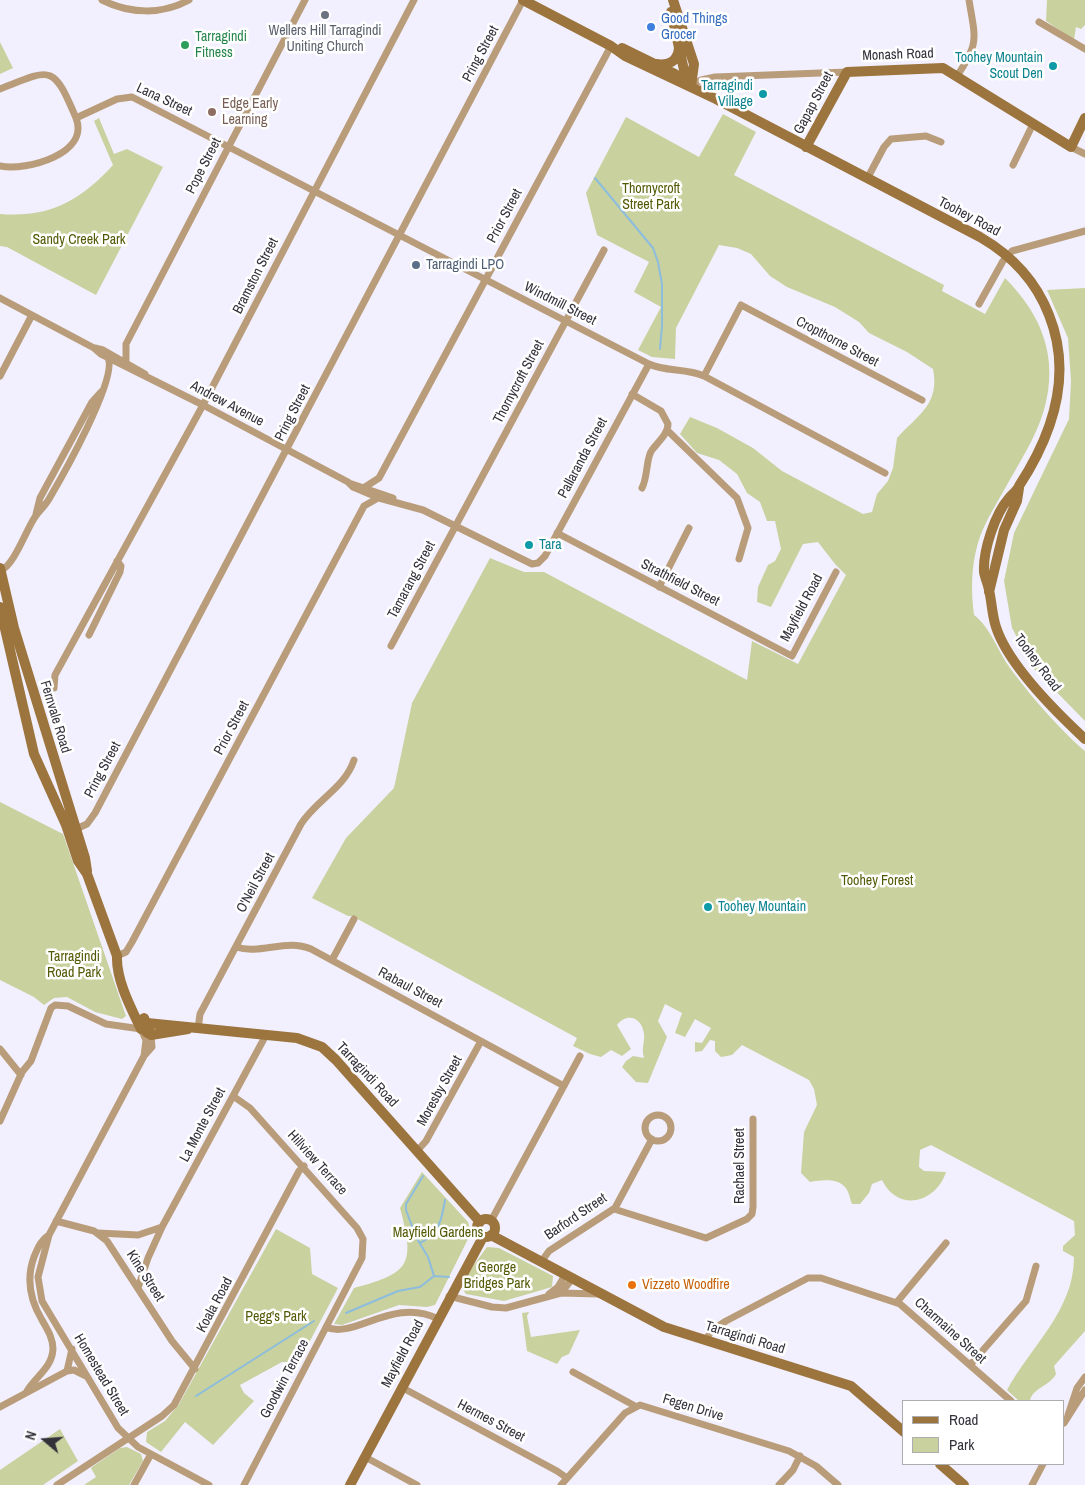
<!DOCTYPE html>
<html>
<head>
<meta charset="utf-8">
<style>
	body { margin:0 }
	#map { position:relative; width:1085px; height:1485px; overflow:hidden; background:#f2f0fe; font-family:"Archivo Narrow",sans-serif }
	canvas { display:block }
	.legend { position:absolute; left:902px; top:1400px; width:162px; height:65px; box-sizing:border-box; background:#fff; border:1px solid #adadb0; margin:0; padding:6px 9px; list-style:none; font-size:15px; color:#33313a }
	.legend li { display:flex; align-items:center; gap:10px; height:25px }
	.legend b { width:25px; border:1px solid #adadb0 }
	.north { position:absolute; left:20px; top:1415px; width:50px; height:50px; -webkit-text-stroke:4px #fff; paint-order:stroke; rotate:288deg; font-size:14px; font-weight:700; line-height:20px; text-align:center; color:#33313a }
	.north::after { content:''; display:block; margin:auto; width:18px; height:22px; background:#33313a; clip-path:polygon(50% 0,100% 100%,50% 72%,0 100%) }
</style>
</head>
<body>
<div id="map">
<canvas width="1085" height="1485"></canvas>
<ul class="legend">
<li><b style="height:6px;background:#9c743d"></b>Road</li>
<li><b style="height:14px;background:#c9d19f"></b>Park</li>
</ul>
<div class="north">N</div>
</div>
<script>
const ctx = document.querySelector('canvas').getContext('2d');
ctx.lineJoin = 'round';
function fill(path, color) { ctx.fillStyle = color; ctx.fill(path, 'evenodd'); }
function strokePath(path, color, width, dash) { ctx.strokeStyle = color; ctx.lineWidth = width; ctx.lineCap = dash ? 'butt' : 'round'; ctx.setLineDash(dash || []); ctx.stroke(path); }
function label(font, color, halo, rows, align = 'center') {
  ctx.font = font + ' "Archivo Narrow",sans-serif'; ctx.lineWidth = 5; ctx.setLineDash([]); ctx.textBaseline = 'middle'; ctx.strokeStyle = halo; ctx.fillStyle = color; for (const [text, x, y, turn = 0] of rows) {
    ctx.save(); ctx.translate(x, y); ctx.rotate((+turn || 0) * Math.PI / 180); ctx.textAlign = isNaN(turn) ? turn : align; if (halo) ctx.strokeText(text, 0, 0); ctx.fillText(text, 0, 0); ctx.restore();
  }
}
fill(new Path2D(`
	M1047 0H1085V25L1081 29 1076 27 1074 40 1046 21Z
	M0 42 13 68 0 74Z
	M723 114 756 132 734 175 944 285 942 291 985 314 1005 278C1042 315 1059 358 1044 410 1036 438 1017 466 1003 492 994 508 983 525 978 543 971 566 971 592 974 615 990 627 997 649 1008 665 1025 690 1062 732 1085 751V1331L1054 1366 1056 1374C1050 1386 1032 1388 1030 1401H1019L1007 1390C1030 1347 1074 1311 1074 1257L1063 1251V1246L1075 1235 1074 1221 931 1145 920 1150 919 1167 924 1171 946 1172C936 1203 898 1213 882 1180L872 1184 869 1193 860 1204H852C850 1200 850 1196 848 1192 842 1177 822 1180 810 1182L801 1173 804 1132 817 1105 814 1089 809 1080 742 1045 732 1055 721 1057 715 1051V1041L710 1040 702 1051 695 1052V1042L702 1043 711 1028 695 1019 685 1037 675 1033 682 1013 665 1004 658 1021 667 1037 648 1083 636 1082 622 1067 626 1061 633 1056 644 1058C641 1047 645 1043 644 1034 642 1017 627 1012 617 1025L631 1049 622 1056 611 1050 601 1057 590 1054 573 1046 577 1038 352 916H348L312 898 346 838 394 788 412 703 490 558 524 572H544L747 680 752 641 798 664 846 575 835 564 818 542 803 544 771 607 757 602 758 587 768 565 775 561 781 549 775 521H767L760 502 747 493 737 474 719 460 697 453 680 434 690 417 717 428 753 448 782 471 863 514 872 512 877 494 888 481 893 468 897 438C918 415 940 404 933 369L907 352 869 333 859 322 835 307 787 287 770 276 751 254 737 248 719 245 676 328 675 359 652 357 638 350 661 307 634 292 649 262 597 235 586 193 626 117 699 157Z
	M99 118 114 154 127 149 163 167 96 295 7 247 0 246V214C49 218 80 201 113 165L94 121Z
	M1085 288V721L1034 669 1012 628 1004 581 1014 533 1069 419 1071 381 1068 338 1047 290Z
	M0 802 63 834 126 1016 122 1019 95 1012 67 997 54 998 44 1005 34 997 0 980Z
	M422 1172 468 1222 471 1233 435 1305 427 1307 399 1305 342 1325 334 1324 354 1288C411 1273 415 1264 400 1208Z
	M276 1229 310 1248 312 1274 338 1288 293 1373V1366L289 1362H282L240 1385 244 1393 254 1401 213 1445 185 1422 161 1452 146 1442 147 1432 165 1421 179 1404Z
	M487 1247 499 1248 553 1276 552 1287 504 1301 466 1294 461 1287 473 1266Z
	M529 1312 527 1316 531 1337 580 1330 569 1354 562 1357 557 1364 527 1351 522 1313Z
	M60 1429 78 1461 43 1485H0V1470Z
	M127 1447 141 1454 143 1461 129 1485H84L96 1477 91 1468 92 1467 120 1448Z`), '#c9d19f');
strokePath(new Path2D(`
	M595 178 653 248 658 262 662 284V326L660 349
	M423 1176 406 1204V1210L416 1237 428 1257 434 1276
	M420 1243C439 1234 442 1219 445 1200
	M466 1279 496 1285 516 1280
	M346 1313 398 1291 420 1287 434 1276 449 1277
	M196 1396 314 1321`), '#8dbddd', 2);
strokePath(new Path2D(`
	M102 0C130 14 162 15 189 0
	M1039 22 1085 49
	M957 76C980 42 975 38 969 0
	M691 86 701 80 715 77 847 72
	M0 89C52 68 53 64 76 118
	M699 90 711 84 736 79
	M1071 147 1085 154
	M1013 165 1033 124
	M0 166C27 171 90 154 76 118L117 99 132 97 649 364C666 372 686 368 704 376L885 473
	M867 179 884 147 891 139 926 136 941 142
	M0 298 94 348 101 354 203 405 348 482 353 487 379 498 423 510 532 564 538 563 545 556 649 364
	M979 304 1003 261 1012 251 1085 231
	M95 348 103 350 145 374
	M126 362V344L305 0
	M0 376 32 315
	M704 376 741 305 922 400
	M632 394 661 411 668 424C668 434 658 442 652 450 646 457 648 477 642 488
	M667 430 737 498 748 528 739 559
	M349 483 393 498
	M365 487 379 478 611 46
	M36 514 40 498 92 402 101 392
	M557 533 792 656 836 572
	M0 571C14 566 26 530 35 517 39 511 45 506 49 499 62 477 118 378 108 358
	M659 587 689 528
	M89 635 120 572 121 566 117 561
	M391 646 604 250
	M54 688 55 675 203 405 414 0
	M76 829 87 824 95 813 523 0
	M236 947C261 955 286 938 311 949L564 1086
	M117 956 126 952 132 942 364 506 378 498
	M332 960 354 919
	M198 1029 200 1014 301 824C316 800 345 788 354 760
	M151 1035 152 1047 144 1056 49 1235 38 1277 42 1301 118 1428 138 1447 209 1485
	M0 1049 21 1075
	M233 1096 250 1108 357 1228 363 1239 362 1258 244 1485
	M645 1128a13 13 0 1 1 26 0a13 13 0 1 1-26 0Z
	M0 1121 22 1072 31 1061 51 1008 55 1005 68 1006 106 1024 141 1029 146 1040 144 1056
	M417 1151 426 1141 481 1041
	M614 1209 706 1238 747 1219 752 1214 753 1207V1119
	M56 1221 94 1231 107 1241 172 1341 195 1369
	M491 1221 580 1056
	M98 1233 138 1235 162 1227
	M541 1262 549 1251 615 1208 652 1139
	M138 1288 148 1258 162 1227 266 1035
	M561 1293 598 1294
	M549 1294 558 1287 565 1275
	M449 1296 492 1307 506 1308 561 1293 572 1279
	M897 1302 946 1243
	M326 1327C354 1340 393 1296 438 1319
	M706 1340 711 1331 726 1321 808 1278H821L900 1304 1011 1401
	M970 1365 1026 1301 1036 1266
	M67 1371 72 1349
	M573 1372 635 1406
	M401 1387 557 1471 567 1478
	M27 1391C36 1376 52 1368 53 1349 53 1338 47 1329 42 1320 30 1300 26 1279 34 1257 38 1248 40 1241 49 1235
	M0 1407 67 1371 74 1370 86 1376
	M1068 1415 1077 1388 1085 1377
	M1064 1423 1085 1390
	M365 1457 417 1485
	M57 1485 162 1416 174 1405 299 1171 304 1166
	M134 1485 151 1454
	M561 1485 625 1413 640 1405 789 1451 816 1466 838 1485
	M779 1485 793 1470 800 1456
	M1032 1485 1043 1464`), '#b99d7b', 7);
strokePath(new Path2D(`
	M523 0 611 46 625 56 716 99 980 237C1011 255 1036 281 1049 315 1073 375 1053 434 1019 486 1017 491 1012 494 1009 498 995 514 983 550 984 572 985 578 988 584 989 590 992 603 992 615 996 627 1008 664 1057 713 1085 739
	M673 0 694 64 691 86
	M671 12 684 70 689 83
	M622 48 675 74 686 82
	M656 64C669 66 678 61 679 48
	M806 147 847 72 943 68 1071 147 1085 118
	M0 568 14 628 85 858 87 871
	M989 592 1004 530 1017 501 1019 488
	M0 607 34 754 66 825 78 861 87 874 117 956C116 980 131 1008 141 1029
	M144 1018 151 1035
	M141 1029 147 1023 297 1038 322 1047 336 1060 480 1222
	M146 1032 151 1035 188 1029
	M477 1228a9 9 0 1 1 18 0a9 9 0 1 1-18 0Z
	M491 1235 664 1327 851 1386 904 1432
	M940 1464 964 1485
	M350 1485 483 1237`), '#9c743d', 10);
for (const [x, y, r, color] of [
	[325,15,5,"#6b7280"],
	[651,27,5,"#3f7fe0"],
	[185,45,5,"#2e9e5b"],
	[1053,66,5,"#0f9aa8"],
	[763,94,5,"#0f9aa8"],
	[212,112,5,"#8d6e63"],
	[416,265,5,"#5c6f8a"],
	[529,545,5,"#0f9aa8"],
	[708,907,5,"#0f9aa8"],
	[632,1285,5,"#e8710a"]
]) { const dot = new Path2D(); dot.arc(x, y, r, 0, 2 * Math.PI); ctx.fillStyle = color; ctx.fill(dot); strokePath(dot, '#fff', 2); }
label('14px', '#366cbe', '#fff', [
	["Good Things",661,19],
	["Grocer",661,35]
], 'left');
label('14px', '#5b616d', '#fff', [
	["Wellers Hill Tarragindi",325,31],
	["Uniting Church",325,47]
]);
label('14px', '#27864d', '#fff', [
	["Tarragindi",195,37],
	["Fitness",195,53]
], 'left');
label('14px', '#33313a', '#fff', [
	["Pring Street",481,54,-62],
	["Monash Road",898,55,-2],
	["Lana Street",164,100,25],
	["Gapap Street",814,103,-62],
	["Pope Street",204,166,-63],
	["Prior Street",505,216,-62],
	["Toohey Road",969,217,28],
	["Bramston Street",256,276,-63],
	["Windmill Street",560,304,27],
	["Cropthorne Street",837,342,28],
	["Thornycroft Street",519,382,-62],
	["Andrew Avenue",227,404,28],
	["Pring Street",293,413,-63],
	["Pallaranda Street",583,458,-62],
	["Tamarang Street",412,580,-62],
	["Strathfield Street",680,583,27],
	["Mayfield Road",802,608,-62],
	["Toohey Road",1037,663,53],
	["Fernvale Road",55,717,73],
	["Prior Street",232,728,-62],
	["Pring Street",103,770,-62],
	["O'Neil Street",256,883,-62],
	["Rabaul Street",410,988,28],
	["Tarragindi Road",367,1075,47],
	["Moresby Street",440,1091,-61],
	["La Monte Street",203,1125,-62],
	["Hillview Terrace",317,1163,48],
	["Rachael Street",740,1166,-90],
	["Barford Street",576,1217,-34],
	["Kine Street",145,1276,57],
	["Koala Road",215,1305,-62],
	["Charmaine Street",950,1331,42],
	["Tarragindi Road",745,1338,17],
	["Mayfield Road",403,1354,-62],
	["Homestead Street",101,1375,59],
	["Goodwin Terrace",285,1379,-62],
	["Fegen Drive",693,1408,17],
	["Hermes Street",491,1421,28]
]);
label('14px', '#0d838f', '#fff', [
	["Toohey Mountain",1043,58],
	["Scout Den",1043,74],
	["Tarragindi",753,86],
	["Village",753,102],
	["Tara",539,545,"left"],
	["Toohey Mountain",718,907,"left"]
], 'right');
label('14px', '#785e54', '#fff', [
	["Edge Early",222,104],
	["Learning",222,120]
], 'left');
label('14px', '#535a05', '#fff', [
	["Thornycroft",651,189],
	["Street Park",651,205],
	["Sandy Creek Park",79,240],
	["Toohey Forest",877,881],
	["Tarragindi",74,957],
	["Road Park",74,973],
	["Mayfield Gardens",438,1233],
	["George",497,1268],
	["Bridges Park",497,1284],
	["Pegg's Park",276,1317]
]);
label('14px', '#4e5e75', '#fff', [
	["Tarragindi LPO",426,265]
], 'left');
label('14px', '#c56008', '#fff', [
	["Vizzeto Woodfire",642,1285]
], 'left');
</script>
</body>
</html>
